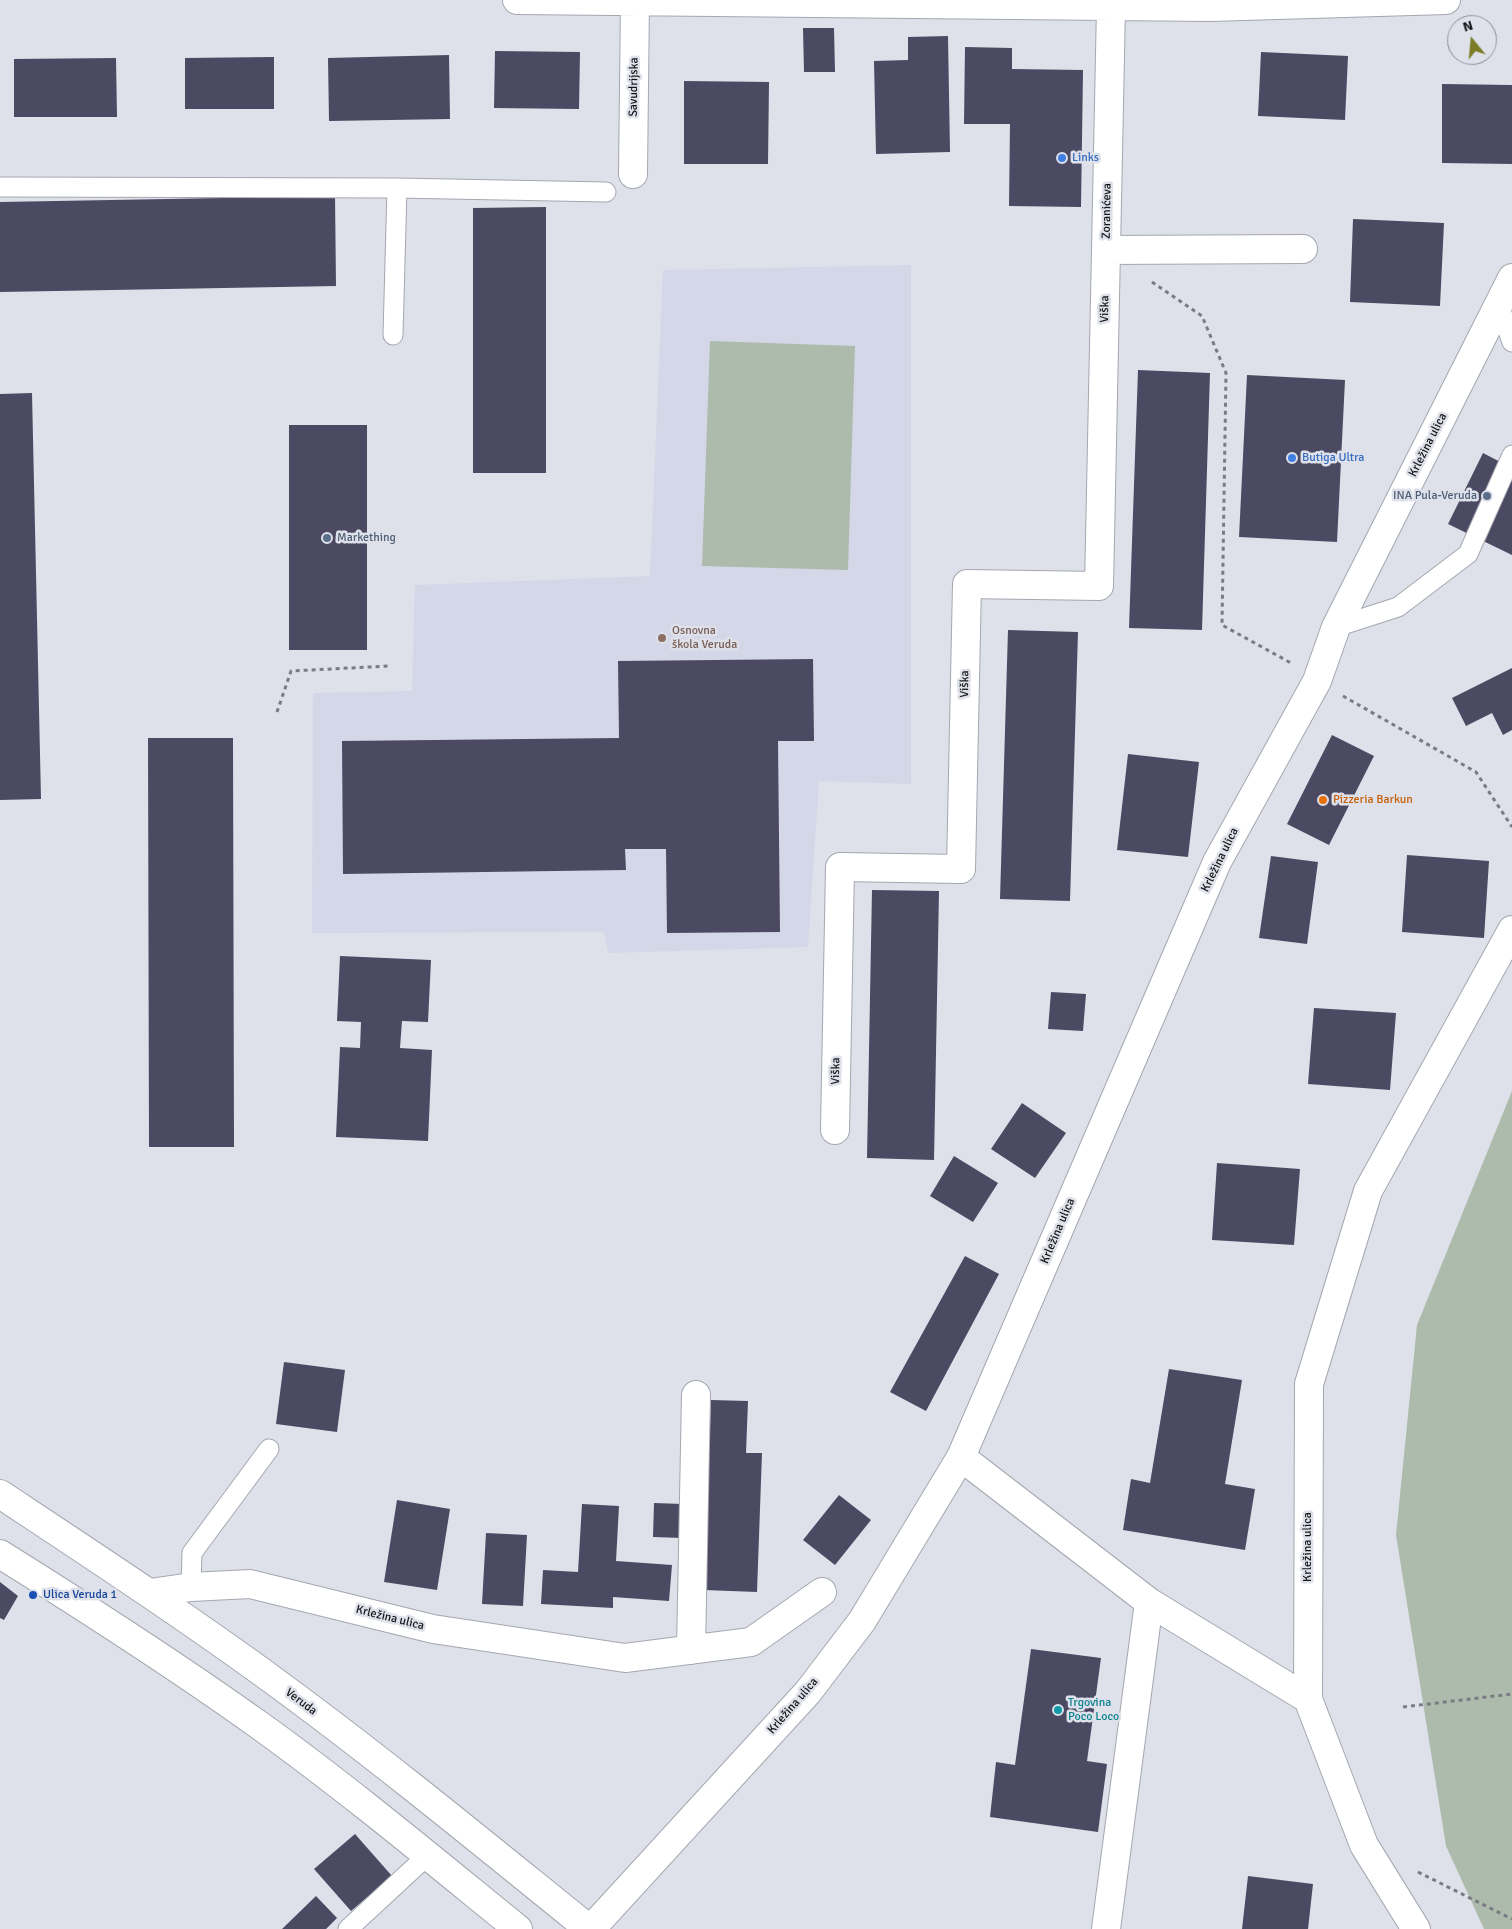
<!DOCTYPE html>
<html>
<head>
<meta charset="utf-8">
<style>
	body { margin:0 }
	#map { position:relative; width:1512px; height:1929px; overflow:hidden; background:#dee1ea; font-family:Signika,sans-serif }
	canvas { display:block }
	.north { position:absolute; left:1447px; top:15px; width:50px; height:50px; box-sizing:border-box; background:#dee1ea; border:1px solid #8e8f96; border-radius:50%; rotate:343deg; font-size:14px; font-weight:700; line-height:20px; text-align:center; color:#151519 }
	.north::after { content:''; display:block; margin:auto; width:18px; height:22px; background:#7b7c24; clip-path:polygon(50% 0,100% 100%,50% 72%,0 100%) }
</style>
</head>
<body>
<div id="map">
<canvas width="1512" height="1929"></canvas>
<div class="north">N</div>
</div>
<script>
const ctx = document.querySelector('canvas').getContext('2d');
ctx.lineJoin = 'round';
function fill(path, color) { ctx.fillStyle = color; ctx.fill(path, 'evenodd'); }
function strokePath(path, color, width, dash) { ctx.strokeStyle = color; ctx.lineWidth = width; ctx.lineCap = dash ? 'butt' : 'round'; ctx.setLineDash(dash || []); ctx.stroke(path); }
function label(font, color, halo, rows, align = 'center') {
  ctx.font = font + ' Signika,sans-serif'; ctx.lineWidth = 5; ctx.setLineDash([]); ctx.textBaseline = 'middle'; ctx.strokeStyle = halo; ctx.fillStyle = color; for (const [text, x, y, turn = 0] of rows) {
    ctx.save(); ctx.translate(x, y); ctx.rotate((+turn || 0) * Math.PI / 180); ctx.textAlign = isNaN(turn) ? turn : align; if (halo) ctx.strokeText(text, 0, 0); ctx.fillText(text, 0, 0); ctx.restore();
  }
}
fill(new Path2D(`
	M911 265V784L819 781 808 947 608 953 604 932 312 933 313 693 412 691 415 585 650 576 663 270Z`), '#d3d7e8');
fill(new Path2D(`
	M710 341 855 346 848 570 702 566Z
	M1512 1091V1929H1484L1446 1846 1396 1535 1417 1325Z`), '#acbbab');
fill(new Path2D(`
	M803 28H834L835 72H804Z
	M948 36 950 152 876 154 874 61 908 60V37Z
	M965 47 1012 48V69L1083 70 1081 207 1009 206 1010 124H964Z
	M495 51 580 52 579 109 494 108Z
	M1261 52 1348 56 1345 120 1258 116Z
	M449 55 450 119 329 121 328 58Z
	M274 57V109H185V58Z
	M116 58 117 117H14V59Z
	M684 81 769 82 768 164H684Z
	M1442 84 1512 85V164L1442 163Z
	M335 196 336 286 0 292V202Z
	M546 207V473H473V208Z
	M1353 219 1444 223 1440 306 1350 302Z
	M1138 370 1210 373 1202 630 1129 628Z
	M1247 375 1345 380 1337 542 1239 537Z
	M32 393 41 799 0 800V394Z
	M289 425H367V650H289Z
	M1483 453 1512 468V555L1448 524Z
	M1008 630 1078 632 1070 901 1000 899Z
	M813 659 814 741H778L780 932 667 933 666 849H625L626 870 343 874 342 741 619 738 618 661Z
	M1512 668V730L1503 735 1492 713 1466 726 1452 698Z
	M1332 735 1374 756 1329 845 1287 824Z
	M148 738H233L234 1147H149Z
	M1128 754 1199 762 1188 857 1117 850Z
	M1407 855 1489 861 1484 938 1402 932Z
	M1271 856 1318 862 1307 944 1259 938Z
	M872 890 939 891 934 1160 867 1158Z
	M340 956 431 960 428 1022 402 1021 400 1048 432 1050 428 1141 336 1137 340 1047 360 1048 361 1022 337 1021Z
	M1051 992 1086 994 1083 1031 1048 1029Z
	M1314 1008 1396 1013 1390 1090 1308 1084Z
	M1022 1103 1066 1133 1035 1178 991 1149Z
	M954 1156 998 1183 973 1222 930 1196Z
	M1217 1163 1300 1169 1294 1245 1212 1240Z
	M965 1256 999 1274 926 1411 890 1392Z
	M284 1362 345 1370 337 1432 276 1424Z
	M1169 1369 1242 1380 1225 1484 1255 1489 1245 1550 1123 1530 1131 1479 1150 1483Z
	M711 1400 748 1401 746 1453H762L757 1592 704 1590Z
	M839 1495 871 1520 835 1565 803 1540Z
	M397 1500 450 1509 437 1590 384 1582Z
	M654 1503 683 1504 682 1538 653 1537Z
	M582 1504 619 1506 616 1561 672 1565 669 1601 613 1597V1608L541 1604 543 1570 578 1572Z
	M486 1533 527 1535 523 1606 482 1604Z
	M0 1582 18 1596 4 1620 0 1618Z
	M1031 1649 1101 1658 1087 1761 1107 1764 1098 1832 990 1817 996 1762 1015 1765Z
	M355 1834 392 1876 351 1911 314 1869Z
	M1248 1876 1313 1884 1308 1929H1242Z
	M316 1896 337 1918 326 1929H282Z`), '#4c4962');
const service = new Path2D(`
	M0 187 397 188 393 335
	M397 188 606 192
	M1499 305 1512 342
	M1336 627 1398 607 1468 554 1512 455
	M191 1587 192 1553 269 1449
	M348 1929 428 1855`);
const minor = new Path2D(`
	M517 0 1210 7 1446 0
	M1111 6 1106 250 1303 249
	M633 174 635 0
	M835 1130 840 867 961 869 967 584 1099 586 1106 250
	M961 1457 1149 1602 1308 1699
	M150 1593 191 1587 250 1584 433 1629 625 1658 751 1642 822 1592
	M691 1650 696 1395
	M1106 1929 1149 1602
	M1416 1929 1364 1845 1308 1699 1309 1384 1368 1191 1512 930`);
const tertiary = new Path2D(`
	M591 1929 808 1692 862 1621 961 1457 1217 862 1317 681 1336 627 1512 278`);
const secondary = new Path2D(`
	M0 1494C92 1555 185 1616 274 1681 382 1760 485 1845 589 1929
	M0 1554C88 1609 175 1665 259 1725 348 1789 433 1860 518 1929`);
strokePath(service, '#a5a7b0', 21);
strokePath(minor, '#a5a7b0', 30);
strokePath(tertiary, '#a5a7b0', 30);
strokePath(secondary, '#a5a7b0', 30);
strokePath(new Path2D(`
	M1152 282 1202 316 1226 373 1222 625 1291 663
	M1343 696 1476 772 1512 827
	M277 712 291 671 389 666
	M1403 1707 1512 1694
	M1418 1872 1512 1919`), '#7a7c82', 3, [4, 4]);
strokePath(service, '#fff', 19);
strokePath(minor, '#fff', 28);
strokePath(tertiary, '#fff', 28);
strokePath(secondary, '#fff', 28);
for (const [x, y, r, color] of [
	[1062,158,5,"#3f7fe0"],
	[1292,458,5,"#3f7fe0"],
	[1487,496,5,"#5c6f8a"],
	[327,538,5,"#5c6f8a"],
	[662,638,5,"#8d6e63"],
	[1323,800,5,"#e8710a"],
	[33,1595,5,"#1a4fb4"],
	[1058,1710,5,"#0f9aa8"]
]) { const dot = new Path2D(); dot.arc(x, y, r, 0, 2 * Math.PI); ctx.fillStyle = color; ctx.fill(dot); strokePath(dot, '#dee1ea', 2); }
label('12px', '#151519', '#dee1ea', [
	["Savudrijska",634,87,-89],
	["Zoranićeva",1107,211,-89],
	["Viška",1105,309,-89],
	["Krležina ulica",1428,445,-63],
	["Viška",965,684,-89],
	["Krležina ulica",1220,860,-64],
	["Viška",836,1071,-89],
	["Krležina ulica",1058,1231,-67],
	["Krležina ulica",1308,1547,-90],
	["Krležina ulica",390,1618,14],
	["Veruda",301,1702,37],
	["Krležina ulica",793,1706,-49]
]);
label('12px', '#366cbe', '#dee1ea', [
	["Links",1072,158],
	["Butiga Ultra",1302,458]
], 'left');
label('12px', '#4e5e75', '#dee1ea', [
	["INA Pula-Veruda",1477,496],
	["Markething",337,538,"left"]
], 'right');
label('12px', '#785e54', '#dee1ea', [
	["Osnovna",672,631],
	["škola Veruda",672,645]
], 'left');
label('12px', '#c56008', '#dee1ea', [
	["Pizzeria Barkun",1333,800]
], 'left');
label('12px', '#164399', '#dee1ea', [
	["Ulica Veruda 1",43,1595]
], 'left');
label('12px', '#0d838f', '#dee1ea', [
	["Trgovina",1068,1703],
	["Poco Loco",1068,1717]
], 'left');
</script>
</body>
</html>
